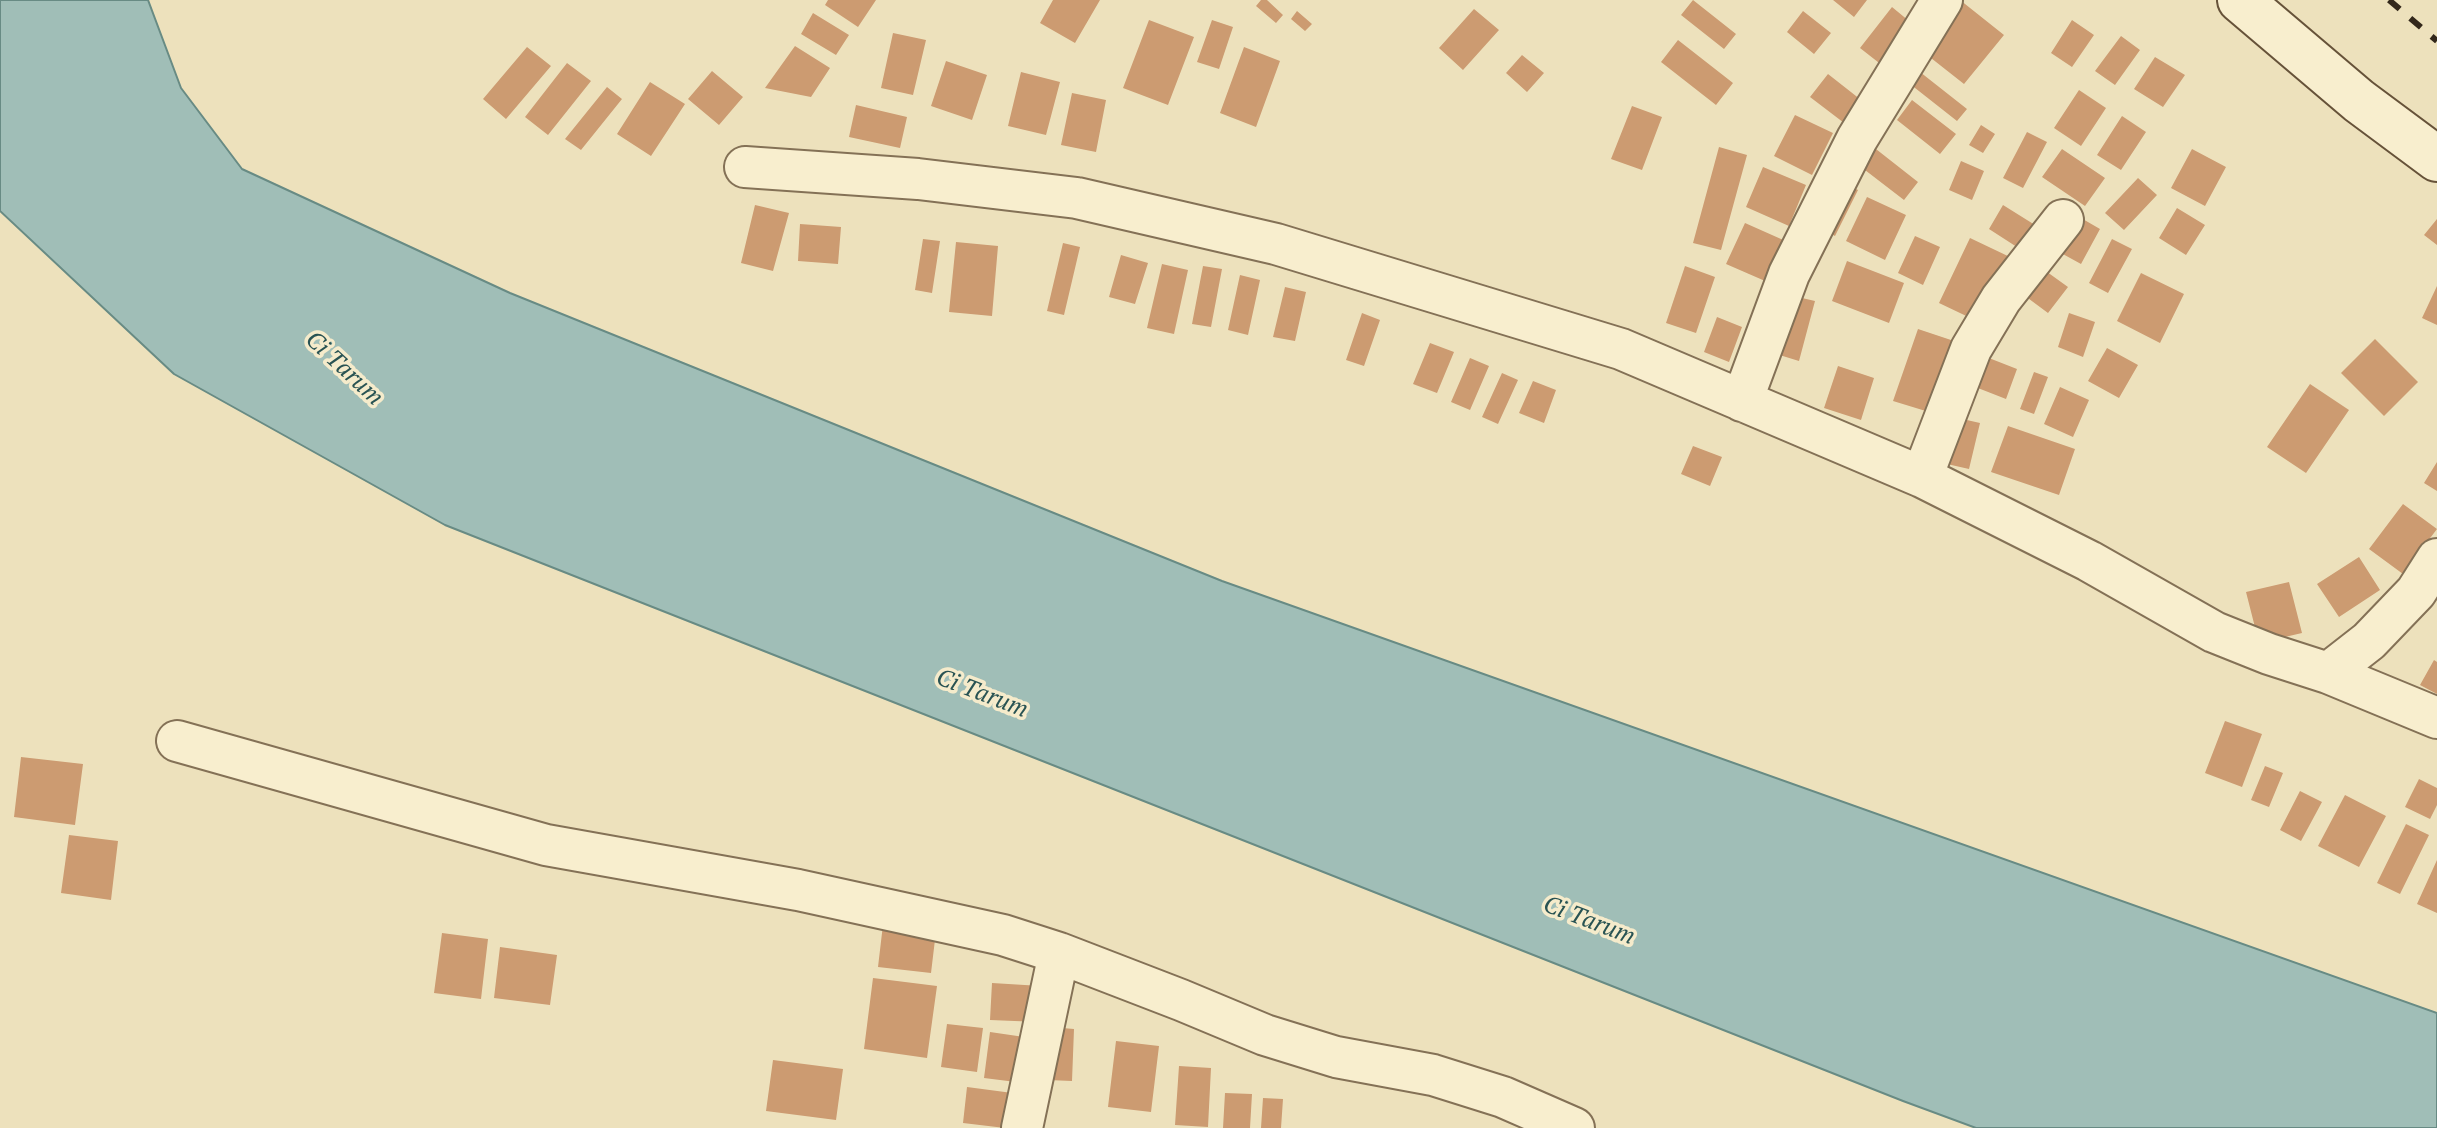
<!DOCTYPE html>
<html>
<head>
<meta charset="utf-8">
<style>
	body { margin:0 }
	canvas { display:block; background:#ede1bc }
</style>
</head>
<body>
<canvas width="2437" height="1128"></canvas>
<script>
const ctx = document.querySelector('canvas').getContext('2d');
ctx.lineJoin = 'round';
function fill(path, color) { ctx.fillStyle = color; ctx.fill(path, 'evenodd'); }
function strokePath(path, color, width, dash) { ctx.strokeStyle = color; ctx.lineWidth = width; ctx.lineCap = dash ? 'butt' : 'round'; ctx.setLineDash(dash || []); ctx.stroke(path); }
function label(font, color, halo, rows, align = 'center') {
  ctx.font = font + ' "PT Serif",serif'; ctx.lineWidth = 7; ctx.setLineDash([]); ctx.textBaseline = 'middle'; ctx.strokeStyle = halo; ctx.fillStyle = color; for (const [text, x, y, turn = 0] of rows) {
    ctx.save(); ctx.translate(x, y); ctx.rotate((+turn || 0) * Math.PI / 180); ctx.textAlign = isNaN(turn) ? turn : align; if (halo) ctx.strokeText(text, 0, 0); ctx.fillText(text, 0, 0); ctx.restore();
  }
}
const water = new Path2D(`
	M0 0H148L181 88 242 169 510 293 1222 581 2437 1013V1128H1976L1903 1101 445 525 174 374 0 211Z`);
fill(water, '#a0beb7');
strokePath(water, '#688b84', 2);
fill(new Path2D(`
	M828 0H876L858 27 825 5Z
	M1053 0H1100L1075 43 1040 23Z
	M1261 0H1267L1283 15 1276 23 1256 6Z
	M1693 0 1736 34 1724 49 1681 15Z
	M1833 0H1867L1854 17Z
	M1960 0 2004 35 1964 84 1917 47Z
	M1892 7 1915 26 1883 66 1860 48Z
	M1474 9 1499 30 1463 70 1439 48Z
	M1297 11 1312 24 1305 31 1291 19Z
	M1803 11 1831 33 1814 54 1787 32Z
	M813 13 849 35 836 55 801 34Z
	M1149 20 1194 37 1168 105 1123 88Z
	M1212 20 1233 27 1219 69 1197 62Z
	M2072 20 2094 35 2072 67 2051 53Z
	M893 33 926 40 913 95 881 88Z
	M2121 36 2140 50 2115 85 2095 71Z
	M1678 40 1733 83 1716 105 1661 62Z
	M795 46 830 68 811 97 765 88Z
	M527 47 551 66 506 119 483 99Z
	M1244 47 1280 61 1256 127 1220 113Z
	M1522 55 1544 73 1527 92 1506 73Z
	M2155 57 2185 75 2163 107 2134 89Z
	M946 61 987 75 972 120 931 106Z
	M567 63 591 81 548 135 525 117Z
	M712 71 743 97 719 125 688 99Z
	M1021 72 1060 82 1046 135 1008 126Z
	M1920 72 1967 109 1957 121 1910 84Z
	M1828 74 1870 107 1852 129 1810 97Z
	M650 82 685 104 651 156 617 134Z
	M607 87 622 99 581 150 565 139Z
	M2079 90 2106 108 2081 146 2054 128Z
	M1072 93 1106 100 1096 152 1061 145Z
	M1912 100 1956 134 1940 154 1897 120Z
	M856 105 907 117 900 148 849 137Z
	M1632 106 1662 117 1642 170 1611 159Z
	M1795 115 1833 133 1812 175 1774 156Z
	M2122 116 2146 132 2121 170 2097 155Z
	M1981 125 1995 134 1983 153 1969 145Z
	M2027 132 2047 142 2023 188 2003 178Z
	M1867 142 1918 182 1904 200 1852 160Z
	M1719 147 1747 155 1721 250 1693 243Z
	M2062 149 2105 178 2085 206 2042 177Z
	M2192 149 2226 167 2205 206 2171 188Z
	M1961 161 1984 171 1972 200 1949 190Z
	M1763 167 1806 185 1789 226 1746 207Z
	M2138 178 2157 195 2124 230 2105 213Z
	M1840 181 1858 190 1835 236 1816 226Z
	M1867 197 1906 215 1885 260 1846 241Z
	M755 205 789 213 773 271 741 263Z
	M2003 205 2035 225 2020 249 1989 229Z
	M2177 208 2205 225 2186 255 2159 238Z
	M2081 218 2100 229 2081 264 2061 253Z
	M2437 219V245L2424 235Z
	M1745 223 1790 243 1772 284 1726 264Z
	M800 224 841 227 838 264 798 261Z
	M1915 236 1940 247 1923 285 1898 273Z
	M1970 238 2012 258 1981 323 1939 303Z
	M923 239 940 241 932 293 915 290Z
	M2112 239 2132 249 2108 293 2089 283Z
	M956 242 998 246 992 316 949 312Z
	M1063 243 1080 247 1064 315 1047 311Z
	M1121 255 1148 263 1135 304 1109 297Z
	M1847 261 1904 283 1889 323 1832 301Z
	M1162 264 1188 270 1174 334 1147 328Z
	M2036 264 2068 287 2048 313 2017 290Z
	M1203 266 1222 269 1211 327 1192 324Z
	M1685 266 1715 277 1696 333 1666 323Z
	M2141 273 2184 294 2160 343 2117 321Z
	M1240 275 1260 280 1248 335 1228 330Z
	M2437 286V325L2422 318Z
	M1285 287 1306 292 1295 341 1273 337Z
	M1789 295 1815 301 1799 361 1773 353Z
	M1362 313 1380 320 1364 366 1346 360Z
	M2069 313 2095 322 2083 357 2058 347Z
	M1717 317 1742 327 1729 362 1704 352Z
	M1918 329 1954 341 1929 412 1893 401Z
	M2375 339 2418 382 2384 416 2341 373Z
	M1430 343 1454 352 1437 393 1413 384Z
	M2107 348 2138 365 2119 398 2088 381Z
	M1971 351 2017 369 2006 399 1960 381Z
	M1470 358 1489 366 1470 410 1451 402Z
	M1838 366 1874 378 1861 420 1824 408Z
	M2034 372 2048 377 2034 414 2020 409Z
	M1502 373 1518 380 1498 424 1482 417Z
	M1533 381 1556 390 1544 423 1519 413Z
	M2310 384 2349 410 2306 473 2267 447Z
	M2060 387 2089 400 2073 437 2044 424Z
	M1958 418 1980 423 1969 469 1947 464Z
	M2008 426 2075 449 2059 495 1991 472Z
	M1693 446 1722 457 1710 486 1681 474Z
	M2437 462V491L2424 483Z
	M2403 504 2437 529 2403 574 2369 549Z
	M2359 557 2380 590 2339 617 2317 584Z
	M2289 582 2302 633 2259 643 2246 592Z
	M2434 660 2437 662V694L2420 685Z
	M2225 721 2262 734 2242 787 2205 773Z
	M21 757 83 764 75 825 14 817Z
	M2265 766 2283 773 2269 807 2251 800Z
	M2419 779 2437 788V805L2430 819 2405 807Z
	M2300 791 2322 802 2301 841 2280 830Z
	M2345 795 2386 816 2359 867 2318 846Z
	M2406 824 2429 835 2400 894 2377 883Z
	M69 835 118 841 111 900 61 893Z
	M2437 860V913L2417 904Z
	M884 916 937 923 931 973 878 967Z
	M442 933 488 939 481 999 434 993Z
	M500 947 557 955 550 1005 494 998Z
	M873 978 937 986 927 1058 864 1049Z
	M992 983 1041 986 1039 1022 990 1020Z
	M947 1024 983 1028 977 1072 941 1067Z
	M1051 1027 1074 1029 1072 1081 1048 1080Z
	M990 1032 1031 1038 1024 1083 984 1078Z
	M1116 1041 1159 1046 1151 1112 1108 1107Z
	M773 1060 843 1069 836 1120 766 1111Z
	M1179 1066 1211 1068 1208 1127 1175 1125Z
	M967 1087 1020 1094 1005 1128 963 1123Z
	M1225 1093 1252 1094 1250 1128H1223Z
	M1263 1098 1283 1099 1281 1128H1261Z`), '#cc9b71');
const street = new Path2D(`
	M745 167 918 179 1077 198 1276 244 1621 349 1922 477 2089 561 2214 632 2269 654 2328 673 2369 641 2416 592 2437 559
	M1742 401 1789 274 1857 139 1942 0
	M1922 477 1971 349 2001 299 2063 220
	M2328 673 2437 718
	M177 741 546 845 798 890 1003 935 1059 953 1181 1000 1265 1035 1336 1057 1433 1075 1503 1097 1574 1128
	M1022 1128 1059 953`);
const secondary = new Path2D(`
	M2240 0 2359 101 2437 159`);
strokePath(street, '#847156', 44);
strokePath(secondary, '#665239', 48);
strokePath(street, '#f8eece', 40);
strokePath(secondary, '#f8eece', 44);
strokePath(new Path2D(`
	M2389 0 2437 41`), '#33281b', 6, [14, 14]);
label('italic 24px', '#295353', '#f5ebcb', [
	["Ci Tarum",344,369,43],
	["Ci Tarum",982,694,21],
	["Ci Tarum",1589,921,21]
]);
</script>
</body>
</html>
